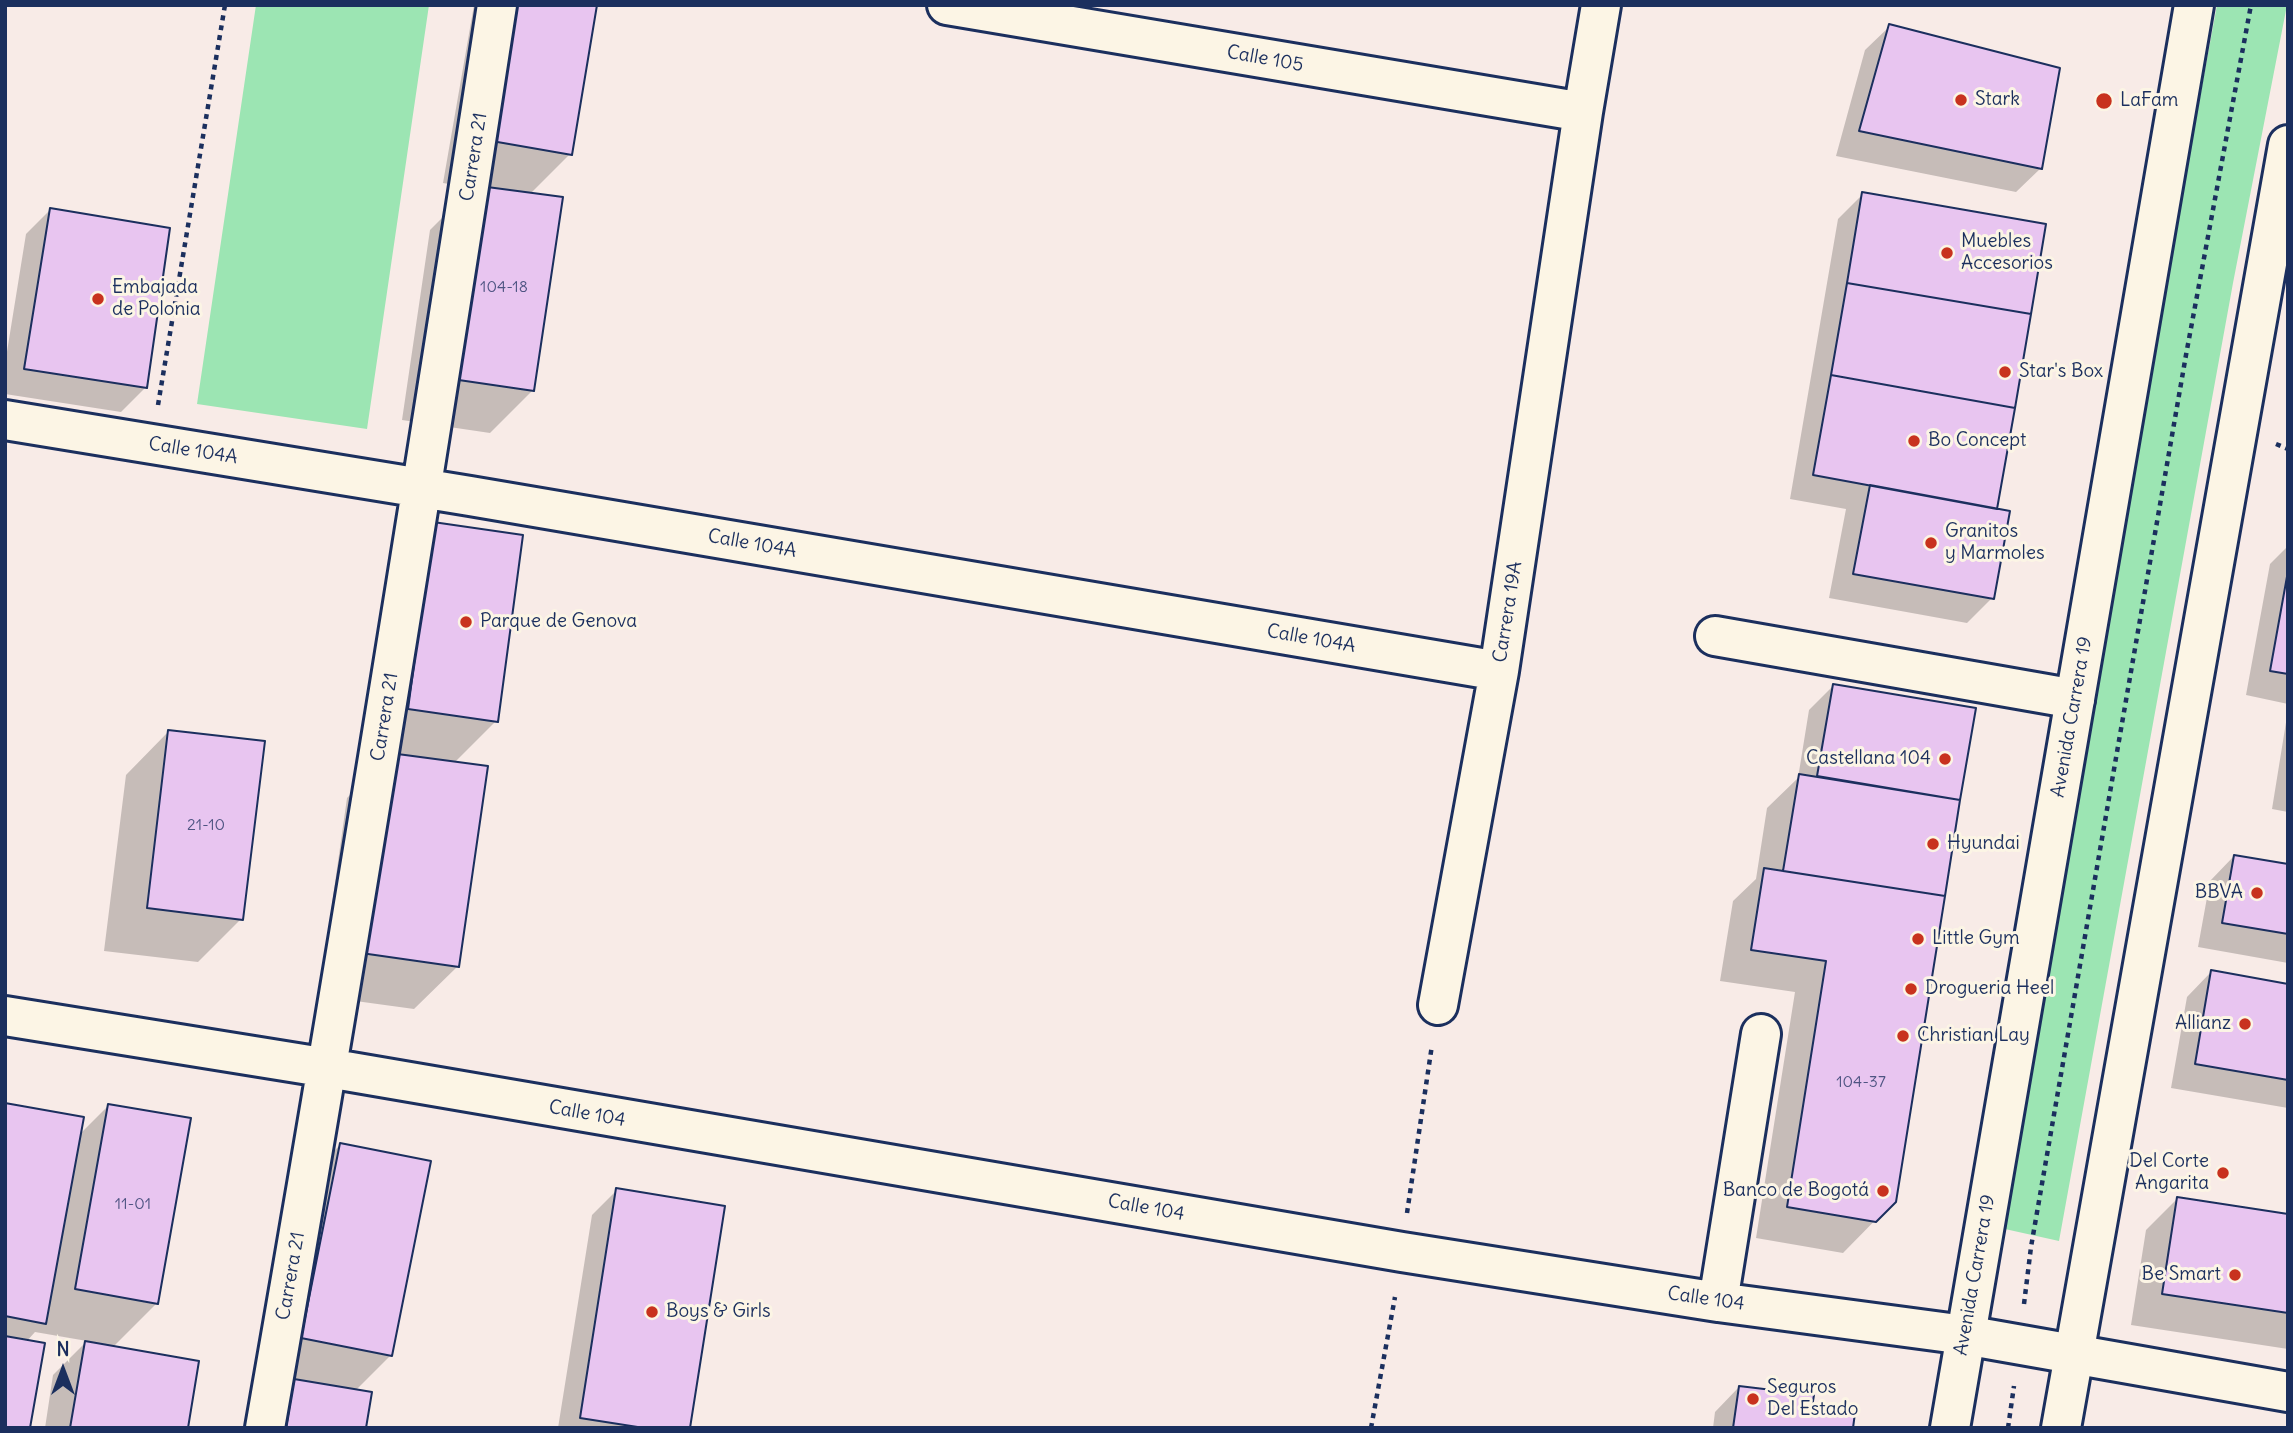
<!DOCTYPE html>
<html>
<head>
<meta charset="utf-8">
<style>
	body { margin:0 }
	#map { position:relative; width:2293px; height:1433px; overflow:hidden; background:#f8ebe7; font-family:Delius,sans-serif }
	canvas { display:block }
	.frame { position:absolute; inset:0; border:7px solid #1b2f5e; pointer-events:none }
	.north { position:absolute; left:28px; top:1335px; width:70px; height:70px; -webkit-text-stroke:5px #fcf5e5; paint-order:stroke; rotate:0deg; font-size:19px; font-weight:700; line-height:28px; text-align:center; color:#1b2f5e }
	.north::after { content:''; display:block; margin:auto; width:24px; height:32px; background:#1b2f5e; clip-path:polygon(50% 0,100% 100%,50% 72%,0 100%) }
</style>
</head>
<body>
<div id="map">
<canvas width="2293" height="1433"></canvas>
<div class="frame"></div>
<div class="north">N</div>
</div>
<script>
const ctx = document.querySelector('canvas').getContext('2d');
ctx.lineJoin = 'round';
function fill(path, color) { ctx.fillStyle = color; ctx.fill(path, 'evenodd'); }
function strokePath(path, color, width, dash) { ctx.strokeStyle = color; ctx.lineWidth = width; ctx.lineCap = dash ? 'butt' : 'round'; ctx.setLineDash(dash || []); ctx.stroke(path); }
function label(font, color, halo, rows, align = 'center') {
  ctx.font = font + ' Delius,sans-serif'; ctx.lineWidth = 6; ctx.setLineDash([]); ctx.textBaseline = 'middle'; ctx.strokeStyle = halo; ctx.fillStyle = color; for (const [text, x, y, turn = 0] of rows) {
    ctx.save(); ctx.translate(x, y); ctx.rotate((+turn || 0) * Math.PI / 180); ctx.textAlign = isNaN(turn) ? turn : align; if (halo) ctx.strokeText(text, 0, 0); ctx.fillText(text, 0, 0); ctx.restore();
  }
}
fill(new Path2D(`
	M256 5H429L367 429 197 404Z
	M2217 5H2287L2233 283 2059 1241 2005 1229 2147 385Z`), '#9ce5b3');
fill(new Path2D(`
	M474 5H595L570 154 530 194 533 390 490 433 402 420 430 230 472 188 443 183Z
	M1890 26 2041 168 2016 192 1836 156 1865 50Z
	M1863 194 1995 510 1992 598 1967 623 1829 598 1846 509 1790 499 1838 219Z
	M51 209 146 387 121 412 5 394V364L26 234Z
	M2288 546V704L2246 695 2270 564Z
	M391 567 496 721 454 763 458 966 414 1009 319 996 347 798 389 756Z
	M1833 686 1958 799 1894 1201 1843 1253 1756 1238 1795 992 1720 981 1733 901 1756 879 1767 808 1798 778 1809 710Z
	M2288 710V812L2272 809Z
	M169 731 241 919 198 962 104 951 126 775Z
	M2234 856 2288 866V963L2198 947 2210 881Z
	M2211 972 2288 985V1108L2171 1088 2187 997Z
	M5 1105 79 1135 108 1106 157 1303 112 1348 186 1428H45L53 1375 87 1341 35 1332 26 1342 5 1428Z
	M341 1144 391 1355 355 1391 364 1428H251L298 1188Z
	M617 1190 688 1428H558L592 1215Z
	M2177 1199 2288 1216V1349L2131 1325 2146 1230Z
	M1739 1387 1810 1409 1851 1428H1713L1715 1412Z`), '#0003');
const building = new Path2D(`
	M508 5H597L572 155 486 140Z
	M1889 24 2060 68 2042 169 1859 131Z
	M472 185 563 197 534 391 445 378Z
	M1862 192 2046 224 2031 314 1847 283Z
	M50 208 170 228 147 388 24 369Z
	M1847 283 2031 314 2015 408 1831 375Z
	M1831 375 2015 408 1997 509 1813 475Z
	M1870 485 2010 511 1994 599 1853 574Z
	M433 522 523 535 498 722 408 709Z
	M2288 571V674L2270 671Z
	M1833 684 1976 708 1960 800 1817 776Z
	M168 730 265 741 243 920 147 908Z
	M390 753 488 766 459 967 361 953Z
	M1799 774 1960 800 1945 896 1783 871Z
	M2234 855 2288 864V934L2222 923Z
	M1764 868 1945 896 1896 1202 1876 1222 1787 1207 1826 961 1751 950Z
	M2211 970 2288 984V1080L2195 1064Z
	M5 1103 84 1117 46 1324 5 1316Z
	M108 1104 191 1118 158 1304 75 1289Z
	M340 1143 431 1161 392 1356 301 1338Z
	M616 1188 725 1206 690 1428H644L580 1418Z
	M2177 1197 2288 1214V1313L2162 1294Z
	M5 1336 45 1343 30 1428H5Z
	M85 1341 199 1361 188 1428H70Z
	M294 1379 372 1392 366 1428H286Z
	M1739 1386 1814 1395 1812 1407 1855 1413 1853 1428H1733Z`);
fill(building, '#e8c5f0');
strokePath(building, '#1b2f5e', 2);
const minor = new Path2D(`
	M947 5 1583 112
	M5 420 470 496 1499 671
	M1715 636 2075 699
	M1438 1005 1499 671 1583 112 1601 5
	M5 1016 328 1068 1402 1252 1718 1302 1965 1335 2288 1392
	M1718 1302 1761 1034
	M265 1428C348 954 424 480 497 5`);
const major = new Path2D(`
	M1950 1428 2194 5
	M2061 1428 2288 145`);
strokePath(minor, '#1b2f5e', 44);
strokePath(major, '#1b2f5e', 44);
strokePath(new Path2D(`
	M158 405 225 5
	M2276 444 2288 449
	M1407 1213 1432 1045
	M2024 1304 2031 1247 2186 355 2251 5
	M1371 1428 1395 1297
	M2008 1428 2014 1386`), '#1b2f5e', 4.5, [5, 5]);
strokePath(minor, '#fcf5e5', 38);
strokePath(major, '#fcf5e5', 38);
for (const [x, y, r, color] of [
	[1961,100,7,"#c8321e"],
	[2104,101,9,"#c8321e"],
	[1947,253,7,"#c8321e"],
	[98,299,7,"#c8321e"],
	[2005,372,7,"#c8321e"],
	[1914,441,7,"#c8321e"],
	[1931,543,7,"#c8321e"],
	[466,622,7,"#c8321e"],
	[1945,759,7,"#c8321e"],
	[1933,844,7,"#c8321e"],
	[2257,893,7,"#c8321e"],
	[1918,939,7,"#c8321e"],
	[1911,989,7,"#c8321e"],
	[2245,1024,7,"#c8321e"],
	[1903,1036,7,"#c8321e"],
	[2223,1173,7,"#c8321e"],
	[1883,1191,7,"#c8321e"],
	[2235,1275,7,"#c8321e"],
	[652,1312,7,"#c8321e"],
	[1753,1399,7,"#c8321e"]
]) { const dot = new Path2D(); dot.arc(x, y, r, 0, 2 * Math.PI); ctx.fillStyle = color; ctx.fill(dot); strokePath(dot, '#fcf5e5', 2.5); }
label('16px', '#4e5482', null, [
	["104-18",504,287],
	["21-10",206,825],
	["104-37",1861,1082],
	["11-01",133,1204]
]);
label('19px', '#1b2f5e', '#fcf5e5', [
	["Calle 105",1265,59,10],
	["Carrera 21",474,157,-81],
	["Calle 104A",193,451,9],
	["Calle 104A",752,544,10],
	["Carrera 19A",1508,612,-81],
	["Calle 104A",1311,639,10],
	["Carrera 21",385,717,-81],
	["Avenida Carrera 19",2072,717,-80],
	["Calle 104",587,1114,10],
	["Calle 104",1146,1208,10],
	["Avenida Carrera 19",1975,1275,-80],
	["Carrera 21",291,1276,-80],
	["Calle 104",1706,1299,8]
]);
label('19px', '#1b2f5e', '#fcf5e5', [
	["Stark",1975,100],
	["LaFam",2120,101],
	["Muebles",1961,242],
	["Accesorios",1961,264],
	["Embajada",112,288],
	["de Polonia",112,310],
	["Star's Box",2019,372],
	["Bo Concept",1928,441],
	["Granitos",1945,532],
	["y Marmoles",1945,554],
	["Parque de Genova",480,622],
	["Castellana 104",1931,759,"right"],
	["Hyundai",1947,844],
	["BBVA",2243,893,"right"],
	["Little Gym",1932,939],
	["Drogueria Heel",1925,989],
	["Allianz",2231,1024,"right"],
	["Christian Lay",1917,1036],
	["Del Corte",2209,1162,"right"],
	["Angarita",2209,1184,"right"],
	["Banco de Bogotá",1869,1191,"right"],
	["Be Smart",2221,1275,"right"],
	["Boys & Girls",666,1312],
	["Seguros",1767,1388],
	["Del Estado",1767,1410]
], 'left');
</script>
</body>
</html>
